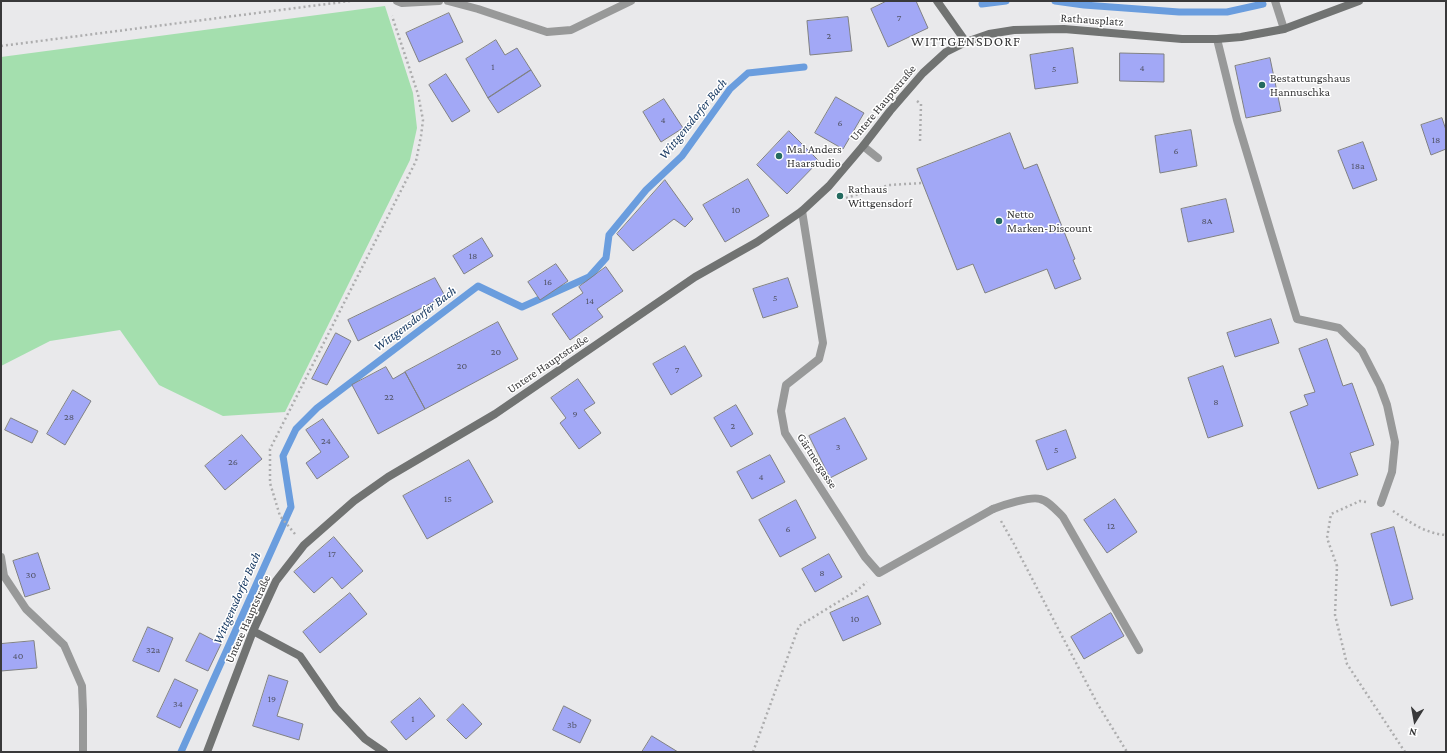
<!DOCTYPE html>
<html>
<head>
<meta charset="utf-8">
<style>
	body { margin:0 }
	#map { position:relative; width:1447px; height:753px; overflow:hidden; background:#e9e9eb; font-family:"Crimson Pro",serif }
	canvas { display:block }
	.frame { position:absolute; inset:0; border:2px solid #39393a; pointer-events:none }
	.north { position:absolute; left:1395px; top:701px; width:40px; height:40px; -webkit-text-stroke:3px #fff; paint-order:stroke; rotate:191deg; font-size:11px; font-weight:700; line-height:16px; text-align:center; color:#39393a }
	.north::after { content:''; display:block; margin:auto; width:14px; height:18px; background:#39393a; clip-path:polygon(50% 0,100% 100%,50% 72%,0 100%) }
</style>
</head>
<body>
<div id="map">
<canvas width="1447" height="753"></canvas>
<div class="frame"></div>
<div class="north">N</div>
</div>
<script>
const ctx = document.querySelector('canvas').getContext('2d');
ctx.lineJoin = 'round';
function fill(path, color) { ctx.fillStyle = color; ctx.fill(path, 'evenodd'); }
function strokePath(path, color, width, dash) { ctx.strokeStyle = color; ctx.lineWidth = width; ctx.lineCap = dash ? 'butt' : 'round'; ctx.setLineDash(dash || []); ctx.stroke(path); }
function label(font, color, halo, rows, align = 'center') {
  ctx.font = font + ' "Crimson Pro",serif'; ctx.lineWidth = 3; ctx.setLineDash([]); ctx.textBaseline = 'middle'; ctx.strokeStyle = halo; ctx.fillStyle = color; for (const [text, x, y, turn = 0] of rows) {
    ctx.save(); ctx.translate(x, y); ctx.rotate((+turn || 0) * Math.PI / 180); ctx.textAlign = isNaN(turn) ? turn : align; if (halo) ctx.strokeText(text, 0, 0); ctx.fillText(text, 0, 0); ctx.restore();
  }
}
fill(new Path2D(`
	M385 6 413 93 417 128 410 160 285 412 223 416 159 385 120 330 50 341 1 366V57Z`), '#a4dfae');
strokePath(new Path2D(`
	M1055 1 1084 5 1179 12H1227L1263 4
	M982 4 1006 1
	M181 752 291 507 283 456 296 429 317 408 478 286 522 307 589 277 606 258 609 235 646 190 682 156 730 89 748 73 804 67`), '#6a9dde', 7);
const building = new Path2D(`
	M887 1H916L928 28 888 47 871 9Z
	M449 13 463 42 419 62 406 33Z
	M848 17 852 51 810 55 807 21Z
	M496 40 505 55 517 48 531 70 488 98 466 59Z
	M1073 48 1078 83 1035 89 1030 55Z
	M1120 53 1164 54V82L1120 81Z
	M1270 58 1281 111 1246 118 1235 66Z
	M531 70 541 86 498 113 488 98Z
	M446 74 470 111 452 122 429 85Z
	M836 97 864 113 843 149 815 133Z
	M664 99 683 128 661 142 643 112Z
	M1442 118 1446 130V149L1431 155 1421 125Z
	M1191 130 1197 166 1160 173 1155 136Z
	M789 131 819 161 787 194 757 165Z
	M1010 133 1024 169 1037 164 1075 259 1073 260 1081 279 1055 289 1047 269 985 293 973 264 957 270 917 169Z
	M1363 142 1377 180 1353 189 1338 151Z
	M748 179 769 216 725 242 703 205Z
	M665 180 693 219 685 227 674 219 633 251 617 234Z
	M1226 199 1234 232 1188 242 1181 209Z
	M482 238 493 256 464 274 453 256Z
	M556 264 568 281 540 300 528 282Z
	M606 267 623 291 597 309 603 317 570 340 552 314 583 293 579 287Z
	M435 278 445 296 358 341 348 320Z
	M788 278 798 307 763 318 753 289Z
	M1271 319 1279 343 1235 357 1227 333Z
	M498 322 518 359 425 409 405 372Z
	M336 333 351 341 327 385 312 379Z
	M1327 339 1343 386 1352 383 1374 445 1350 453 1358 475 1318 489 1290 412 1308 405 1304 395 1315 392 1299 349Z
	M685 346 702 376 671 395 653 364Z
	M1223 366 1243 426 1208 438 1188 378Z
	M386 367 393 379 405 372 425 409 378 434 352 385Z
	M578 379 595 403 584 410 601 433 579 449 560 423 566 418 551 398Z
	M73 390 91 401 65 445 47 434Z
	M736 405 753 434 731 447 714 418Z
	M11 418 38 431 32 443 5 430Z
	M845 418 867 459 830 478 809 436Z
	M323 419 349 457 317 479 306 463 321 452 306 430Z
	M1066 430 1076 458 1047 470 1036 441Z
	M242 435 262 459 225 490 205 466Z
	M770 455 785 482 752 499 737 472Z
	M469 460 493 502 427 539 403 496Z
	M1115 499 1137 532 1107 553 1084 520Z
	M796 500 816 538 780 557 759 520Z
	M1394 527 1413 599 1391 606 1371 534Z
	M334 537 363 571 342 589 332 577 314 593 294 572Z
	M38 553 50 589 25 597 13 561Z
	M829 554 842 577 815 592 802 569Z
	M350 593 367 614 320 653 303 632Z
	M868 596 881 624 843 641 830 613Z
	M1111 613 1124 636 1084 659 1071 637Z
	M148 627 173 638 159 672 133 661Z
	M200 633 221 644 208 671 186 661Z
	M34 641 37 668 1 671V644Z
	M269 675 288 681 277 716 303 724 299 740 253 726Z
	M175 679 198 690 180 728 157 717Z
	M420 698 435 716 406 740 391 722Z
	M463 704 482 724 466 739 447 720Z
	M564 706 591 720 580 743 553 730Z
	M652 736 678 752H642Z`);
fill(building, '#a2a8f6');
strokePath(building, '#808183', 1);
strokePath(new Path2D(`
	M1 46 350 1
	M917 101 921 104 920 141
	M842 195 846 198 889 185 923 183
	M1366 502 1360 501 1331 514 1327 538 1337 566 1335 615 1347 664 1405 752
	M1393 511C1408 521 1426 534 1446 535
	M1001 521 1014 544 1097 703 1127 752
	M295 534 280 516 270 483V449L416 161 421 136 423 120 418 94 392 16
	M753 752 799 626 856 591 867 582`), '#adadae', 2.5, [2, 3]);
strokePath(new Path2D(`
	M1217 39 1237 120 1297 319 1339 328 1362 351 1380 386 1387 405 1395 442 1392 472 1381 503
	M863 146 878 158
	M993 509C1003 505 1031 496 1040 499 1049 501 1057 511 1063 517L1139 650
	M1 557 4 576 26 609 64 645 82 686 83 710V752`), '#989999', 8);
strokePath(new Path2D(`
	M397 1 402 3 439 1
	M448 1 478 9 547 32 571 30 631 1
	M1275 1 1284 29
	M802 211 823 343 819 359 786 385 781 411 785 433 865 557 879 573 993 509`), '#989999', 8);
strokePath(new Path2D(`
	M937 1 966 42
	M253 631 300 656 336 708 365 739 384 752
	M207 752 253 631 276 581 304 545 354 501 388 477 495 414 695 277 757 242 802 211 829 186 863 146 890 111 923 73 946 52 966 42 989 34 1014 30 1064 29 1182 39H1217L1241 37 1284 29 1359 1`), '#717372', 8);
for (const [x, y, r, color] of [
	[1262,85,4,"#246b60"],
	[779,156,4,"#246b60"],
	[840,196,4,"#246b60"],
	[999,221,4,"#246b60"]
]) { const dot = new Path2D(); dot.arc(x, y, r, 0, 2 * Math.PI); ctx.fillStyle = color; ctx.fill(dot); strokePath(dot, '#fff', 1.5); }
label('10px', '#535569', null, [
	["7",899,18],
	["2",829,36],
	["1",493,67],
	["4",1142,68],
	["5",1054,69],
	["4",663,120],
	["6",840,123],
	["18",1436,140],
	["6",1176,151],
	["18a",1358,166],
	["10",736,210],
	["8A",1207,221],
	["18",473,256],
	["16",548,282],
	["5",775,298],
	["14",590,301],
	["20",496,352],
	["20",462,366],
	["7",677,370],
	["22",389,397],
	["8",1216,402],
	["9",575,414],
	["28",69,417],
	["2",733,426],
	["24",326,441],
	["3",838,447],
	["5",1056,450],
	["26",233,462],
	["4",761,477],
	["15",448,499],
	["12",1111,526],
	["6",788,529],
	["17",332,554],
	["8",822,573],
	["30",31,575],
	["10",855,619],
	["32a",153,650],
	["40",18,656],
	["19",272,699],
	["34",178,704],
	["1",413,719],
	["3b",572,725]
]);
label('12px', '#39393a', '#fff', [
	["Rathausplatz",1092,20,4],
	["Untere Hauptstraße",883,103,-50],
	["Untere Hauptstraße",548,364,-34],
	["Gärtnergasse",817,461,57],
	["Untere Hauptstraße",248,619,-66]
]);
label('12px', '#39393a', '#fff', [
	["Bestattungshaus",1270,78],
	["Hannuschka",1270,92],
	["Mal Anders",787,149],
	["Haarstudio",787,163],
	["Rathaus",848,189],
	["Wittgensdorf",848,203],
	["Netto",1007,214],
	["Marken-Discount",1007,228]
], 'left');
label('italic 13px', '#11345e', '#fff', [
	["Wittgensdorfer Bach",693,119,-51],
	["Wittgensdorfer Bach",415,319,-37],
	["Wittgensdorfer Bach",237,598,-66]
]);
ctx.letterSpacing = '1px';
label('14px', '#39393a', '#fff', [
	["WITTGENSDORF",966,42]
]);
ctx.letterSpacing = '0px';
</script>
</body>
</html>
